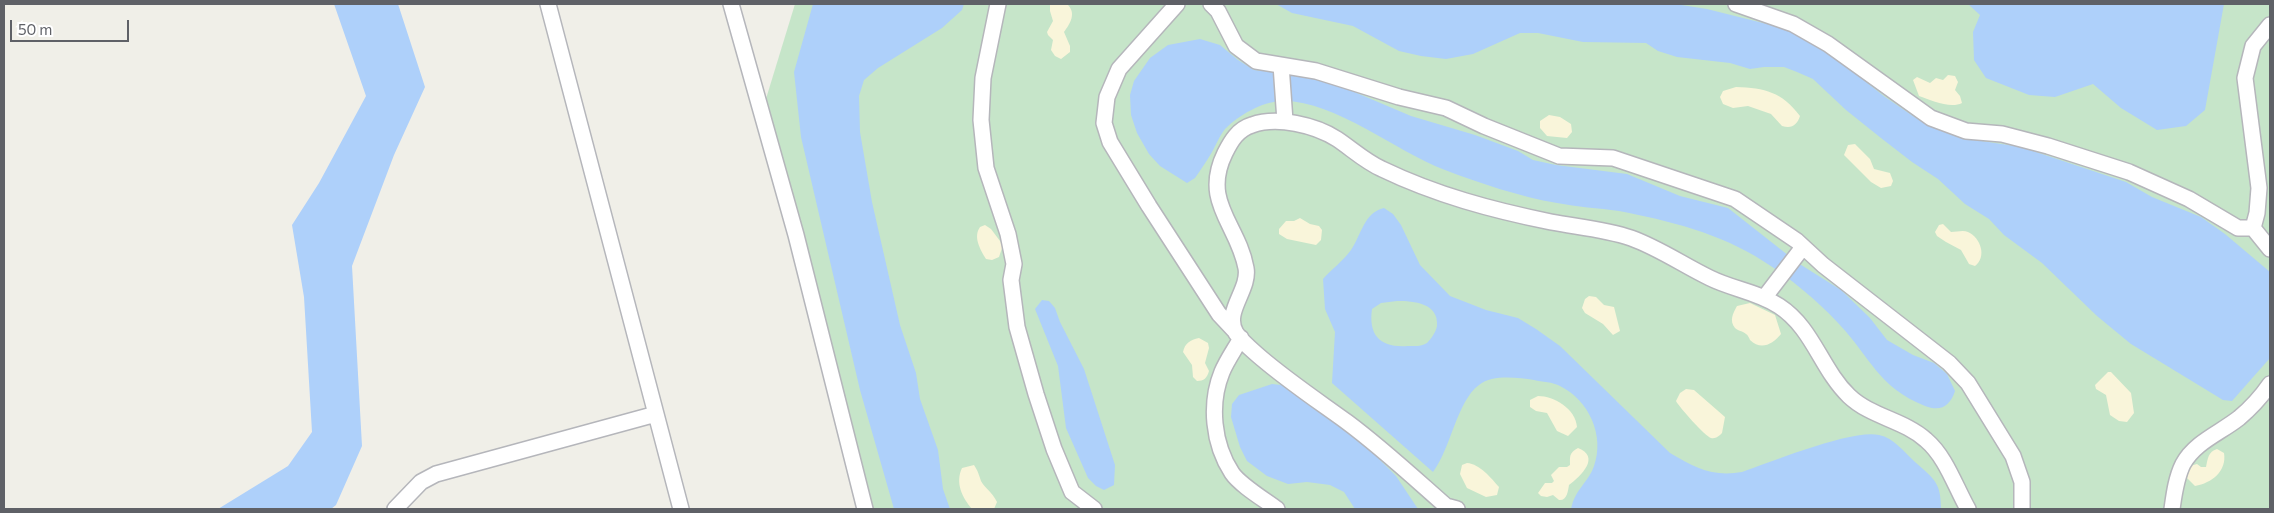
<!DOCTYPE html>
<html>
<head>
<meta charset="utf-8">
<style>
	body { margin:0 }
	#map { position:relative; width:2274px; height:513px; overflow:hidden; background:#f0efe8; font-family:Commissioner,sans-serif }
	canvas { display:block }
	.frame { position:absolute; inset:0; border:5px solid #5f6167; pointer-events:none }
	.scale { position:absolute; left:10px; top:20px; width:119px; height:22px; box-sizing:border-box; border:2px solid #5f6167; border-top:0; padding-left:6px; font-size:15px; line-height:18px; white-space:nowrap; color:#5f6167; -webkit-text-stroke:4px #fff; paint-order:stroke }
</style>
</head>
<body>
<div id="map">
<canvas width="2274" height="513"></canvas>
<div class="frame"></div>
<div class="scale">50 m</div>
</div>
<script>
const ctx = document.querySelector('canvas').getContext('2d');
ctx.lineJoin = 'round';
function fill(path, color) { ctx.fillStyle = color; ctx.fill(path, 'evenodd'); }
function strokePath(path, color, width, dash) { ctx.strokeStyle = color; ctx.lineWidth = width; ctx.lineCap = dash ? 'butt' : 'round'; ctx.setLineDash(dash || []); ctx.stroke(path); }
fill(new Path2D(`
	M795 4H2270V509H871L765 102Z`), '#c6e5c9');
fill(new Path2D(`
	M1050 4H1067C1077 13 1070 24 1064 32L1070 46V52L1061 59 1055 56 1051 50 1053 40 1048 35 1047 32 1053 21 1050 11Z
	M1948 75 1955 76 1958 82 1955 90 1960 96 1962 103C1950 109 1931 100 1919 96L1913 80 1917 77 1930 83 1936 78 1943 80Z
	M1736 87C1765 88 1782 92 1800 116 1797 125 1792 129 1782 126L1771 114 1748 106 1733 108 1723 104 1720 97 1723 91Z
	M1549 115 1560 117 1571 124 1572 132 1567 138 1547 136 1540 128V121Z
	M1855 144 1870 159 1874 169 1890 173 1893 181 1891 186 1881 188 1871 182 1844 155 1848 145Z
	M1300 218 1310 224 1319 226 1322 230 1321 240 1316 245 1287 239 1279 234V229L1286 221H1294Z
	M1943 224 1951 232C1957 232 1963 230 1968 232 1981 238 1987 257 1975 266L1969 264 1961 250 1946 242 1937 236 1935 232 1939 225Z
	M985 225 991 229 1003 245 999 257 992 260 986 259C980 249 973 237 980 227Z
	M1589 296 1596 297 1604 305 1614 307 1620 331 1613 335 1603 324 1585 313 1582 308 1585 299Z
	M1750 303 1775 315 1781 334C1773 344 1761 351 1750 340 1749 338 1748 335 1746 334 1743 331 1738 331 1735 328 1729 321 1733 313 1737 306Z
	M1199 338 1208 343 1209 348 1205 363 1209 371C1207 378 1204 381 1197 381L1193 377 1192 365 1183 352C1185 343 1190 340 1199 338Z
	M2108 372H2111L2131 393 2134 413 2127 422 2119 421 2110 415 2106 395 2096 389 2095 385Z
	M1686 389 1694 390 1725 417 1722 433C1719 436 1716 439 1711 438 1706 437 1679 407 1676 401L1680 393Z
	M1538 396C1554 396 1576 409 1577 427L1568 436 1557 431 1547 413 1536 411 1530 407V400Z
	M1578 448C1601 457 1581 476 1569 485 1568 491 1567 501 1559 500L1553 495 1547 497 1541 496 1538 493 1545 483H1552L1554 481 1551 475 1559 467H1567L1570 465C1570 456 1569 453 1578 448Z
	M2217 449 2224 453C2227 471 2212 483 2195 486L2187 478 2190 466 2197 464 2201 467H2206C2208 458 2208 452 2217 449Z
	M1467 463C1480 464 1491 478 1499 487L1497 495 1486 497 1467 488 1460 474 1462 465Z
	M974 465C978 471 979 475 981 481 984 487 992 492 997 502L994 509H972C962 497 955 483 962 468Z`), '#f9f5da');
fill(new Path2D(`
	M334 4H398L425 87 394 155 352 266 362 446 336 505 331 509H218L288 466 312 432 304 297 292 225 319 183 366 96Z
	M813 4H964L962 10 942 28 878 68 864 80 859 96 860 132 872 202 900 325 916 373 920 399 938 450 943 489 950 509H894L860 390 801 137 794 72Z
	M1276 4H1675L1707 9 1775 26 1796 34 1827 51 1885 97 1916 118 1943 131 1962 138 2021 147 2126 182 2152 197 2201 217 2225 234 2270 272V358L2232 401 2223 400 2131 344 2097 316 2042 263 2004 235 1989 219 1965 204 1938 179 1912 162 1881 138 1846 110 1813 79 1797 72 1784 67H1764L1750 69 1730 63 1677 57 1658 51 1646 43 1583 42 1538 33H1520L1473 54 1446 59 1421 56 1399 51 1353 26 1292 13Z
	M1968 4H2224L2205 110 2186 126 2157 130 2121 108 2093 84 2055 97 2029 95 1986 78 1974 60 1973 32 1980 15Z
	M1200 39 1220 45 1238 60 1254 70 1319 77 1411 116 1475 135 1518 151 1533 160 1556 165 1627 174 1680 196 1728 208 1798 263 1841 290 1870 318 1887 340 1913 355 1934 363 1947 374 1955 391C1950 406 1941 412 1925 406 1878 387 1871 358 1839 324 1817 300 1790 278 1763 261 1722 234 1667 220 1619 211 1598 208 1577 207 1557 203 1521 197 1479 183 1445 170 1395 151 1333 99 1281 101 1262 102 1239 115 1225 129 1220 135 1216 145 1212 152 1207 161 1201 169 1195 178L1187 183 1160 166 1149 154 1137 133 1131 115 1130 95 1134 81 1150 58 1168 45Z
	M1384 208 1393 214 1401 225 1420 265 1450 296 1486 310 1518 318 1536 329 1560 346 1670 453C1695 468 1713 477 1742 472 1771 462 1852 429 1879 435 1894 438 1904 452 1915 462 1934 479 1941 482 1941 509H1571C1575 489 1588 483 1594 466 1605 436 1589 400 1560 386 1553 382 1542 382 1534 380 1518 378 1493 374 1479 385 1457 401 1451 448 1433 472L1332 383 1335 332 1325 309 1323 279C1332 269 1343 261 1351 250 1361 236 1364 212 1384 208ZM1397 301C1414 301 1439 303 1437 326 1436 332 1431 339 1427 343 1421 347 1414 346 1408 346 1382 348 1368 337 1372 309L1381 303Z
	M1042 300 1049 301 1055 308 1060 322 1084 369 1115 465 1114 485 1104 490 1096 486 1088 478 1066 428 1058 366 1035 309Z
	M1272 384 1289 386 1310 406 1358 438 1396 476 1418 509H1355L1344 492 1330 485 1307 482 1288 484 1267 476 1247 461 1240 447 1231 417 1232 404 1239 395Z`), '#aed0fa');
const minor = new Path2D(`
	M548 4 681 509
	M731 4 796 235 865 509
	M998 4 983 78 981 120 986 168 1008 234 1014 264 1011 280 1017 327 1036 394 1054 449 1072 492 1094 509
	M1177 4 1119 69 1107 97 1104 123 1110 142 1149 206 1219 314 1234 330
	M1211 4 1218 11 1236 46 1256 61 1316 71 1399 97 1446 108 1484 126 1559 156 1613 158 1735 199 1797 241 1823 265 1949 363 1968 383 2013 456 2022 482V509
	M1736 4 1793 24 1828 44 1931 118 1966 131 2002 134 2048 146 2129 172 2189 199 2238 228H2253
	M2270 25 2253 46 2245 78 2259 188 2257 213 2253 228 2270 249
	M1281 65 1285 121
	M1764 298 1803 247
	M1241 338C1235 349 1227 360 1222 372 1209 404 1213 444 1232 473 1240 485 1265 500 1277 509
	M395 509 421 482 436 474 656 414
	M1457 509 1446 506C1413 477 1382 448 1347 422 1318 401 1288 381 1260 357 1252 350 1242 342 1236 333 1223 312 1250 290 1246 268 1238 224 1201 202 1225 153 1231 141 1238 129 1252 125 1277 116 1315 125 1337 139 1352 149 1366 162 1382 169 1436 195 1492 210 1551 222 1577 227 1605 229 1631 238 1659 248 1683 265 1710 278 1732 289 1758 292 1779 306 1813 328 1821 369 1849 396 1871 417 1904 420 1926 440 1946 457 1955 486 1968 509
	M2172 509C2174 495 2176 478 2183 464 2195 442 2220 433 2239 418 2251 408 2261 397 2270 384`);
strokePath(minor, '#b5b6bb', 18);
strokePath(minor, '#fff', 15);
</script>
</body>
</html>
